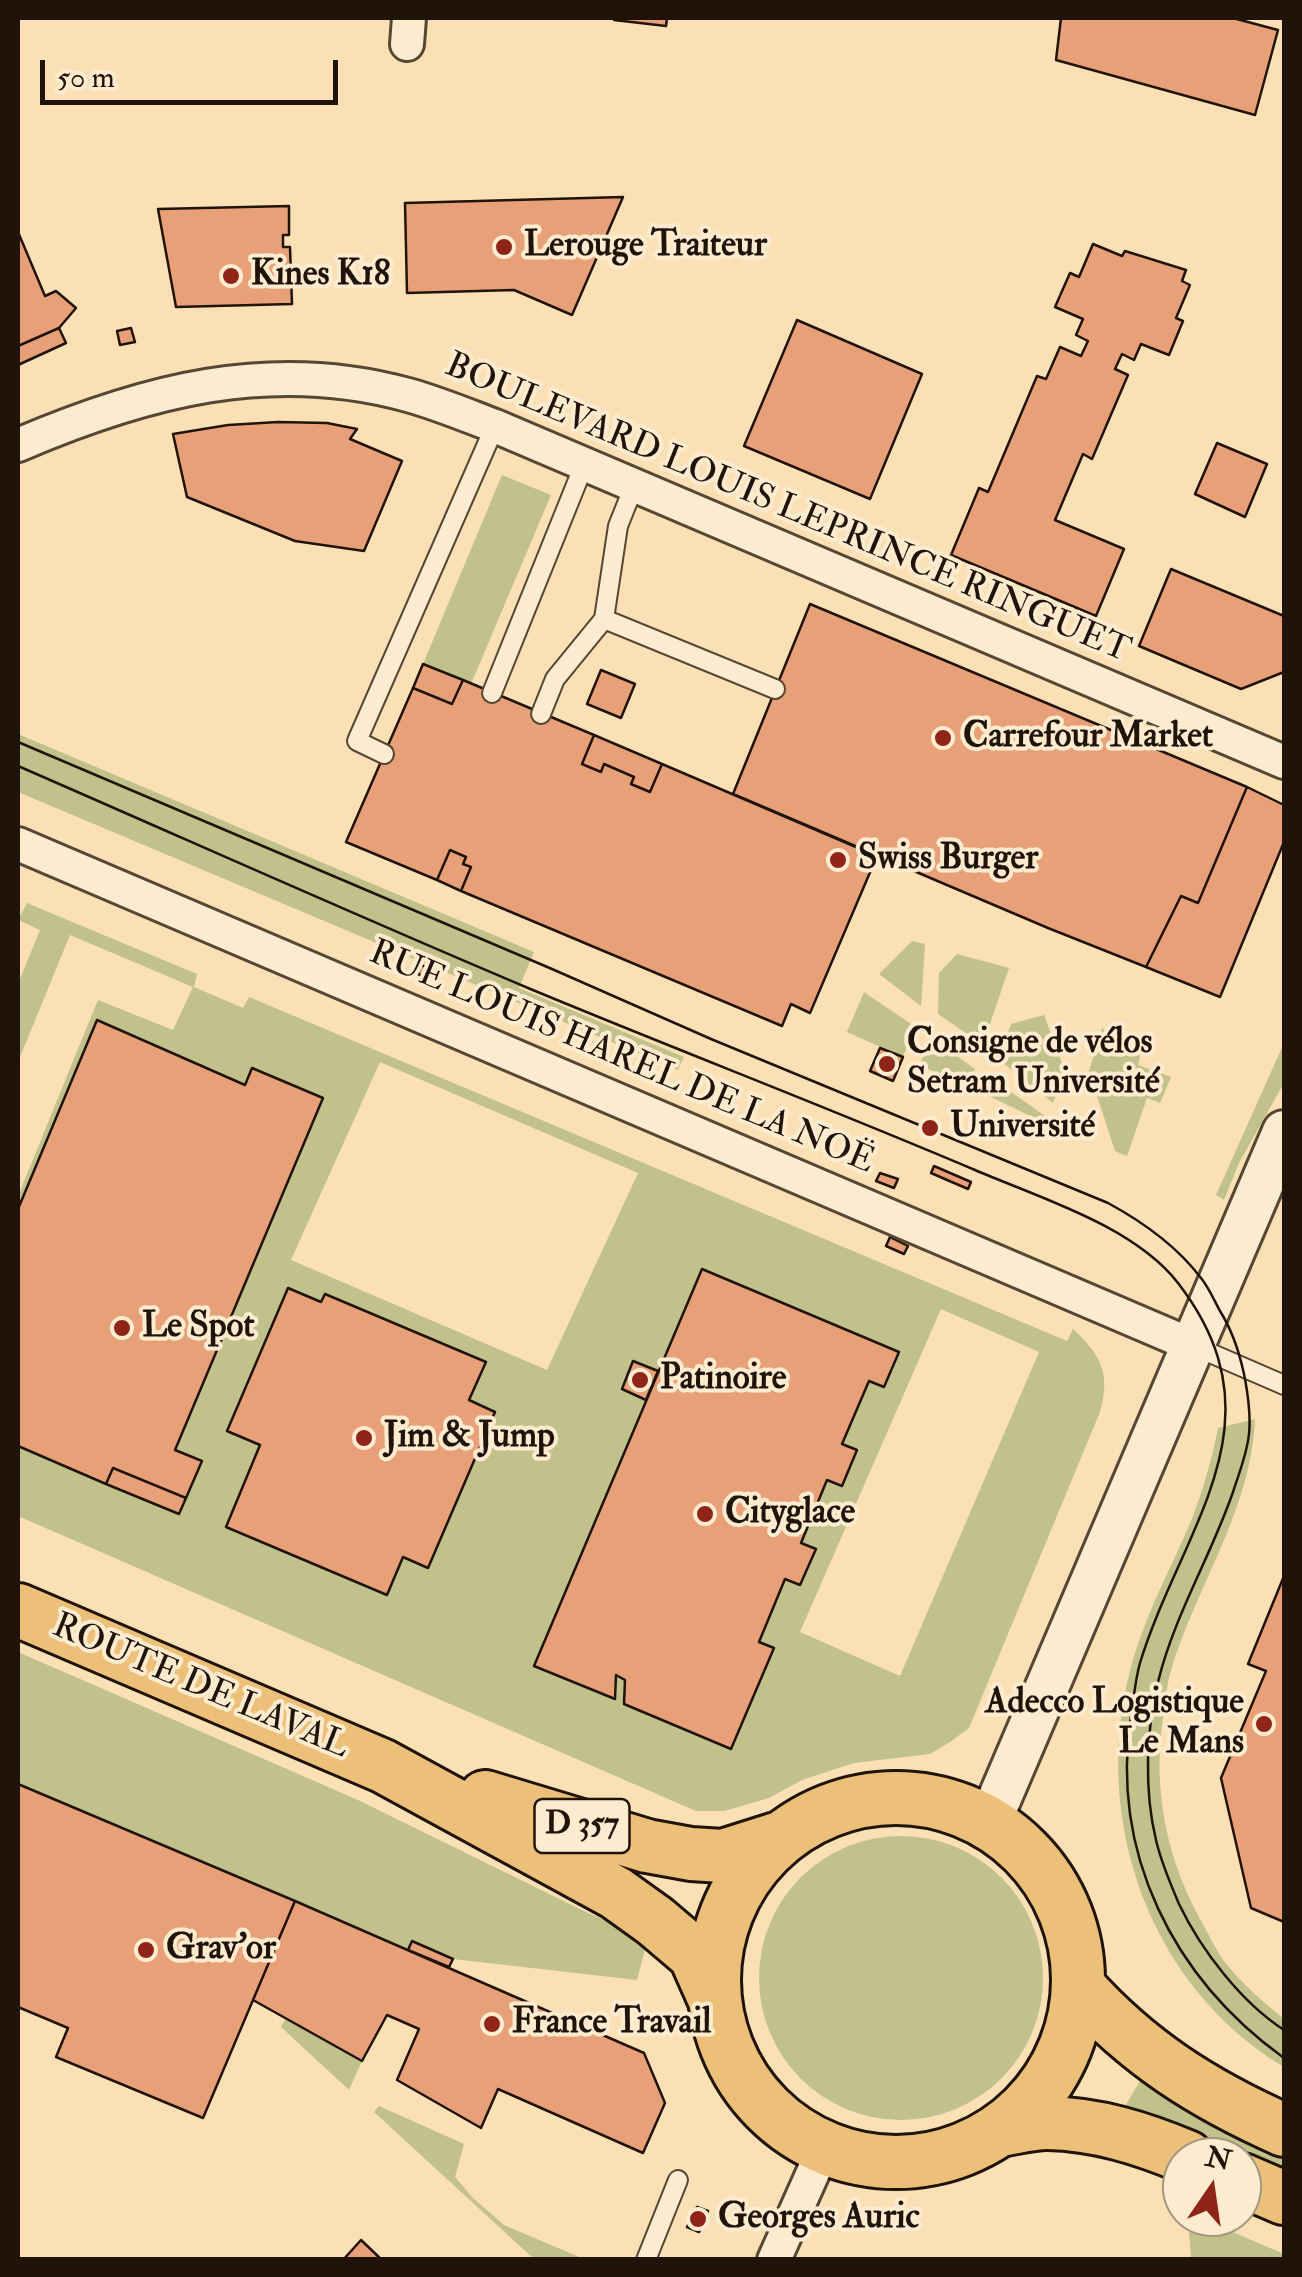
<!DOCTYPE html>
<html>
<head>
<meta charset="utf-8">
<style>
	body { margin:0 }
	#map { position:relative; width:1302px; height:2277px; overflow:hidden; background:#fae0b4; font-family:"IM FELL Double Pica",serif }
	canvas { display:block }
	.frame { position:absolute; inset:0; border:20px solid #20140a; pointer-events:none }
	.north { position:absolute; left:1162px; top:2137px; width:100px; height:100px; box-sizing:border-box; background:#fcebce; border:2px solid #a49580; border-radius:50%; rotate:13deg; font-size:28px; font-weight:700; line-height:40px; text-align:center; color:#20140a }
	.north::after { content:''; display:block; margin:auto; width:35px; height:45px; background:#8f2418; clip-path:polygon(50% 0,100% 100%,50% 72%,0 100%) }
	.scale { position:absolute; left:40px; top:60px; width:298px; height:45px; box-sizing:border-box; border:5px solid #20140a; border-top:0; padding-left:12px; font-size:30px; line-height:35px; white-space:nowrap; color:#20140a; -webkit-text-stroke:8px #fcebce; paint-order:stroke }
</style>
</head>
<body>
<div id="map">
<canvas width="1302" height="2277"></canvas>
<div class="frame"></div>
<div class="north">N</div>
<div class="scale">50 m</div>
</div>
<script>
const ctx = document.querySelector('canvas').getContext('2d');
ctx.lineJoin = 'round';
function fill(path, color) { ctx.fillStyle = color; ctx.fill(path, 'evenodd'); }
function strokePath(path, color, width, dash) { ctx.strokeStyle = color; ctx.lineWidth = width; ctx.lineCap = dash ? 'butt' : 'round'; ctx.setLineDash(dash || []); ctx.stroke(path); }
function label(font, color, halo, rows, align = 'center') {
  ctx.font = font + ' "IM FELL Double Pica",serif'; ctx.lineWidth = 8; ctx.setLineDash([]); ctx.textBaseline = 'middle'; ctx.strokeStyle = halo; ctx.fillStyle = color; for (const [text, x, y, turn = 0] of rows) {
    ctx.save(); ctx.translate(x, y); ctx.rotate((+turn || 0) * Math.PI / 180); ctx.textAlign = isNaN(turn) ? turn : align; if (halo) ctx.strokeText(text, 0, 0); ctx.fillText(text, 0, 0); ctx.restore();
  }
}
fill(new Path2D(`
	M502 475 551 495 471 684 423 664Z
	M18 734 534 952 519 988 684 1057 678 1070 18 792Z
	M27 903 197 974 194 987 243 1008 249 997 1067 1341 1073 1329C1101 1355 1111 1373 1100 1412L969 1728 950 1742 930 1754 854 1763 802 1780 769 1798 724 1811H696L18 1516V1446L106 1483 201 1462 175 1450 323 1099 245 1085 97 1021 18 1209V1196L98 1000 173 1030 193 987 70 935 18 1062V984L40 930 18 920ZM380 1062 638 1173 547 1370 291 1260ZM701 1269 898 1353 884 1387 869 1381 842 1444 857 1451 843 1485 827 1480 801 1543 815 1549 801 1584 785 1579 759 1642 773 1648 730 1749 624 1704 625 1680 616 1675 614 1699 535 1665 646 1400 622 1388 634 1361 658 1371ZM288 1288 321 1302 325 1294 485 1362 469 1400 494 1412 429 1567 403 1557 260 1445 227 1431ZM941 1309 1039 1352 900 1676 800 1632Z
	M912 941 925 944 921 1006 879 974Z
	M957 954 1009 968 989 1027 973 1038 938 1014 939 973Z
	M864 992 914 1026 903 1057 847 1032Z
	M1044 1015 1065 1071 1053 1103 998 1059 1011 1024Z
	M1102 1028 1140 1056 1138 1065 1171 1077 1160 1103 1147 1098 1127 1156 1115 1151 1089 1071Z
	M929 1036 975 1069 968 1088 920 1065Z
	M1284 1043V1083L1239 1163 1224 1200 1216 1195Z
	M991 1078 1048 1118 1045 1123 985 1094Z
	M1255 1419C1251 1513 1193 1590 1169 1678 1166 1690 1165 1704 1163 1716 1152 1792 1167 1862 1205 1928 1211 1939 1217 1951 1224 1961 1241 1983 1263 2002 1284 2019V2067C1150 1987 1091 1820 1130 1671 1144 1616 1172 1567 1193 1516 1204 1487 1212 1458 1218 1428Z
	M18 1652 358 1800 588 1913 648 1938 637 1980 453 1959 412 1941 408 1950 18 1784Z
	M759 1978a142 142 0 1 1 284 0a142 142 0 1 1-284 0Z
	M286 2018 362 2061 349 2090 281 2027Z
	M1149 2066 1284 2141V2188L1242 2157H1211L1116 2121Z
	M379 2106 464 2144 455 2177 473 2198 504 2225 584 2259H534L374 2112Z
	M1188 2217H1198L1284 2254V2259H1191Z`), '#c1c18b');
const building = new Path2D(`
	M614 18H667L666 26 614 20Z
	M1061 18H1233L1278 30 1255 115 1056 60Z
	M623 197 572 315 514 290 407 293 405 203Z
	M289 206V235H283V247H290L292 304 176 307 158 209Z
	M18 232 45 296 56 291 76 308 59 328 18 346Z
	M1093 244 1122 256 1125 251 1186 270 1182 281 1190 285 1176 318 1183 321 1169 355 1141 344 1134 360 1122 354 1115 369 1128 375 1092 459 1083 454 1055 520 1124 549 1096 616 951 555 979 488 988 492 1037 376 1046 379 1060 347 1081 356 1088 341 1076 335 1083 319 1055 307 1070 273 1079 277Z
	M797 320 922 374 870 499 744 446Z
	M59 328 66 343 18 365V346Z
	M131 328 135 342 120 345 117 331Z
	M278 422 327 423 357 429 350 439 402 461 364 551 295 541 187 497 173 434 228 425Z
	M1217 443 1267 464 1245 517 1195 494Z
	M1171 569 1284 616V672L1241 689 1139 646Z
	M810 604 1247 787 1198 903 1181 896 1146 967 1048 928 733 794Z
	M423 664 463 680 452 704 413 688Z
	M601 670 635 684 621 718 587 704Z
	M463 680 594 735 582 764 601 772 604 764 634 777 631 784 650 792 662 764 877 856 810 1013 791 1004 782 1026 461 891 471 867 463 864 466 857 450 850 437 880 346 842 413 688 452 704Z
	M594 735 662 764 650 792 631 784 634 777 604 764 601 772 582 764Z
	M1247 787 1284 805V842L1220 997 1146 967 1181 896 1198 903Z
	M450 850 466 857 463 864 471 867 461 891 437 880Z
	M421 965 439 972 436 981 418 974Z
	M97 1020 245 1085 252 1068 323 1098 175 1450 202 1461 186 1498 113 1468 106 1484 18 1446V1209Z
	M880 1048 903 1057 893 1081 870 1071Z
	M934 1166 971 1182 968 1189 931 1173Z
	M880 1173 898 1179 894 1188 876 1181Z
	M890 1237 908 1246 904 1254 886 1246Z
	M702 1269 899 1352 884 1387 869 1381 842 1444 857 1450 842 1486 827 1480 801 1543 816 1549 800 1585 785 1579 759 1642 774 1648 731 1749 624 1704 625 1680 616 1675 615 1699 534 1666Z
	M288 1288 321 1302 325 1294 486 1362 469 1400 495 1412 428 1568 403 1557 387 1595 226 1527 260 1445 227 1431Z
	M633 1361 658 1371 646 1400 622 1389Z
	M113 1468 186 1498 179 1514 106 1484Z
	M1284 1576V1922L1251 1908 1221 1778 1266 1671 1248 1664Z
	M18 1784 295 1901 203 2118 56 2057 68 2028 18 2007Z
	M295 1901 644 2053 665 2103 643 2153 498 2089 481 2128 397 2080 419 2029 387 2015 362 2061 253 2000Z
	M412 1941 453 1959 449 1967 408 1950Z
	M697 2207 708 2211 699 2232 687 2227Z
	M361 2240 382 2260H343Z`);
fill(building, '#e8a079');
strokePath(building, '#20140a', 2.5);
const service = new Path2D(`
	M604 619 775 689
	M492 693 584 465
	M541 714 555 679 604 619 618 526 634 486
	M384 754 357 741 495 426
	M1194 1346 1284 1385
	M646 2260 678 2180`);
const minor = new Path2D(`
	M407 44 409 18
	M18 445C144 391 271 357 408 395 437 403 466 415 495 426L1284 762
	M18 844 1194 1346
	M774 2260 824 2148`);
const tertiary = new Path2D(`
	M989 1823 1284 1132`);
const primary = new Path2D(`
	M18 1610 383 1766 616 1893 655 1921 695 1955 714 1998
	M485 1797 647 1846 691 1854 723 1856 783 1837
	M714 1980a182 182 0 1 1 364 0a182 182 0 1 1-364 0Z
	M1078 1986C1138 2053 1203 2094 1284 2130
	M999 2130C1014 2128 1031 2123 1047 2123 1097 2124 1141 2138 1187 2157
	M1242 2180 1284 2198`);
strokePath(service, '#564734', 22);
strokePath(minor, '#564734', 38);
strokePath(tertiary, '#564734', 48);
strokePath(primary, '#20140a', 58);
strokePath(service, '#fcebce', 18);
strokePath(minor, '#fcebce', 32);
strokePath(tertiary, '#fcebce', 42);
strokePath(primary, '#edc07a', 52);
strokePath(new Path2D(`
	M18 742 552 969 711 1039 1108 1203C1143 1222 1176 1245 1201 1278 1209 1288 1214 1300 1220 1311 1232 1330 1239 1351 1244 1374 1248 1394 1251 1414 1249 1434 1247 1454 1239 1473 1233 1492 1211 1556 1174 1616 1158 1682 1146 1731 1144 1791 1156 1840 1161 1862 1170 1883 1179 1904 1201 1950 1241 2002 1284 2030
	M18 766C188 840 357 916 528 988 677 1050 827 1107 975 1170 1040 1198 1134 1226 1178 1283 1286 1423 1182 1526 1140 1663 1135 1680 1134 1698 1131 1716 1110 1853 1173 1978 1284 2058`), '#20140a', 2.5);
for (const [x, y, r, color] of [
	[504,247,10,"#8f2418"],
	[231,276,10,"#8f2418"],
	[943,738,10,"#8f2418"],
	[838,860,10,"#8f2418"],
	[887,1064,10,"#8f2418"],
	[930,1128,10,"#8f2418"],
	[122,1328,10,"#8f2418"],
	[640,1380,10,"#8f2418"],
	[364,1438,10,"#8f2418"],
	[705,1514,10,"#8f2418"],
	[1264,1724,10,"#8f2418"],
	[146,1950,10,"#8f2418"],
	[492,2024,10,"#8f2418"],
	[698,2219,10,"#8f2418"]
]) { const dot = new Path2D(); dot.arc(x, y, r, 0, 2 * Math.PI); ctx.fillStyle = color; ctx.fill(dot); strokePath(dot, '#fcebce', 4); }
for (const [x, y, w] of [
	[582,1826,95]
]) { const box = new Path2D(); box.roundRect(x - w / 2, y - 27, w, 54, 8); ctx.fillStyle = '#fcebce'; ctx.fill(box); strokePath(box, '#20140a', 2.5); }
label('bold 32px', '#20140a', null, [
	["D 357",582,1826]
]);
label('bold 35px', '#20140a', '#fcebce', [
	["Lerouge Traiteur",524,247],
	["Kines K18",251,276],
	["Carrefour Market",963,738],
	["Swiss Burger",858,860],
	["Consigne de vélos",907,1044],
	["Setram Université",907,1084],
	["Université",950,1128],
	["Le Spot",142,1328],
	["Patinoire",660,1380],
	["Jim & Jump",384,1438],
	["Cityglace",725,1514],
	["Adecco Logistique",1244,1704,"right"],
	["Le Mans",1244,1744,"right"],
	["Grav'or",166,1950],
	["France Travail",512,2024],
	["Georges Auric",718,2219]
], 'left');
label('35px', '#20140a', '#fcebce', [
	["BOULEVARD LOUIS LEPRINCE RINGUET",787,510,23],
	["RUE LOUIS HAREL DE LA NOË",621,1059,23],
	["ROUTE DE LAVAL",200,1688,23]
]);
</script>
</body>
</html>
